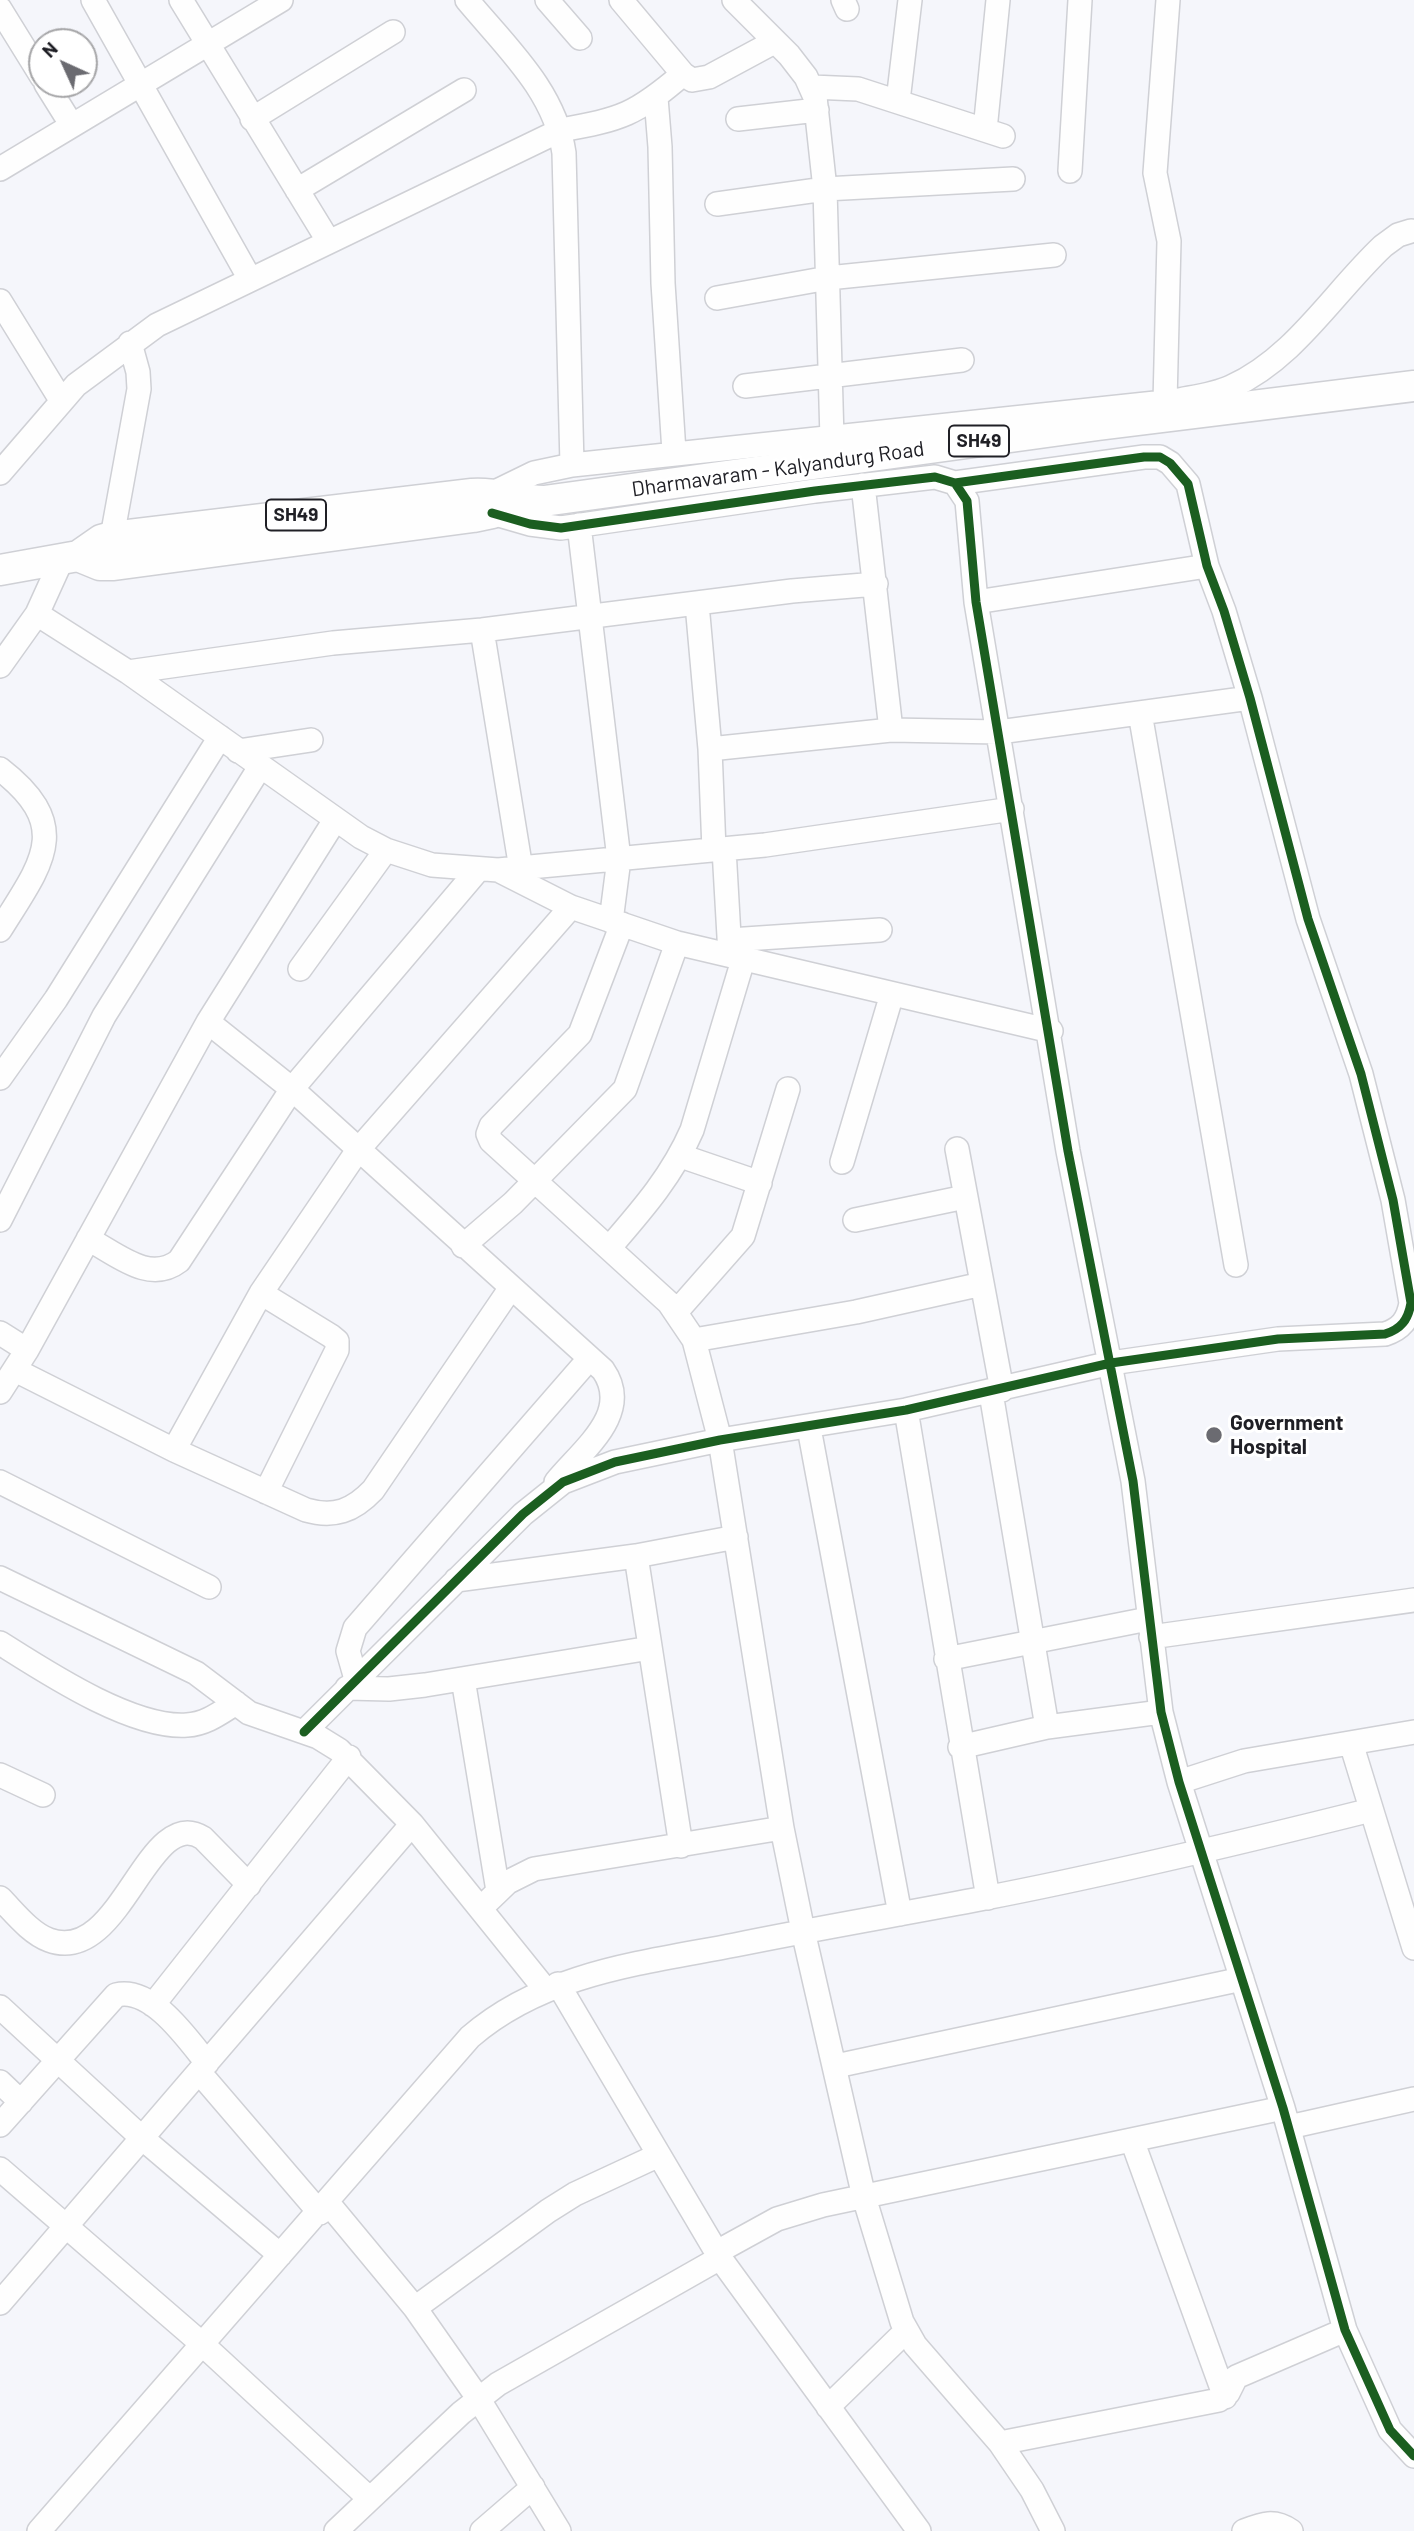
<!DOCTYPE html>
<html>
<head>
<meta charset="utf-8">
<style>
	body { margin:0 }
	#map { position:relative; width:1414px; height:2531px; overflow:hidden; background:#f5f6fb; font-family:Barlow,sans-serif }
	canvas { display:block }
	.north { position:absolute; left:28px; top:28px; width:70px; height:70px; box-sizing:border-box; background:#fff; border:2px solid #a6a6a8; border-radius:50%; rotate:315deg; font-size:19px; font-weight:700; line-height:28px; text-align:center; color:#202026 }
	.north::after { content:''; display:block; margin:auto; width:24px; height:32px; background:#6b6b71; clip-path:polygon(50% 0,100% 100%,50% 72%,0 100%) }
</style>
</head>
<body>
<div id="map">
<canvas width="1414" height="2531"></canvas>
<div class="north">N</div>
</div>
<script>
const ctx = document.querySelector('canvas').getContext('2d');
ctx.lineJoin = 'round';
function strokePath(path, color, width, dash) { ctx.strokeStyle = color; ctx.lineWidth = width; ctx.lineCap = dash ? 'butt' : 'round'; ctx.setLineDash(dash || []); ctx.stroke(path); }
function label(font, color, halo, rows, align = 'center') {
  ctx.font = font + ' Barlow,sans-serif'; ctx.lineWidth = 6; ctx.setLineDash([]); ctx.textBaseline = 'middle'; ctx.strokeStyle = halo; ctx.fillStyle = color; for (const [text, x, y, turn = 0] of rows) {
    ctx.save(); ctx.translate(x, y); ctx.rotate((+turn || 0) * Math.PI / 180); ctx.textAlign = isNaN(turn) ? turn : align; if (halo) ctx.strokeText(text, 0, 0); ctx.fillText(text, 0, 0); ctx.restore();
  }
}
const minor = new Path2D(`
	M93 0 250 279
	M181 0 329 242
	M467 0C506 47 555 91 564 153L572 465
	M547 0 580 38
	M621 0 683 74 692 80 709 77 774 42
	M734 0 789 55 806 77 815 97 825 189 832 439
	M843 0 847 9
	M0 9 42 77
	M46 84 71 124
	M812 87 858 89 1003 136
	M656 98 660 147 663 283 674 452
	M898 101 910 0
	M252 119 393 32
	M738 119 817 110
	M985 130 998 0
	M0 169 281 0
	M1070 171 1080 0
	M297 190 464 90
	M717 204 825 189 1013 179
	M717 298 828 278 1054 255
	M0 301 61 400
	M745 386 962 360
	M1165 402 1169 241 1155 173 1168 0
	M0 473 76 385 157 325 561 130C622 119 635 115 683 74
	M863 485 891 730
	M493 493 534 473 572 465 1174 401C1193 397 1214 395 1231 387 1295 358 1333 293 1383 246L1398 235 1411 231
	M492 513 530 524 561 528 815 491 935 477 955 483 967 501 976 602 1068 1151 1133 1481 1161 1712 1179 1782 1283 2108 1345 2330 1390 2430 1414 2456
	M579 525 619 859 611 921
	M112 537 139 389 138 372 130 343
	M976 602 1207 566
	M697 604 710 749 714 850
	M37 614 128 672 361 837 386 850 432 865 498 870 765 845 1012 809
	M482 630 521 869
	M0 666 37 614 62 559
	M128 672 333 643 482 630 792 591 876 584
	M1140 713 1236 1265
	M710 749 891 730 999 732 1250 698
	M238 751 311 740
	M0 769C75 827 41 864 0 930
	M724 849 730 954
	M498 870 571 907 677 943 1051 1031
	M622 924 580 1034 491 1126 488 1134 491 1141 669 1303 694 1340 720 1440 782 1828 803 1931 864 2197 902 2322 915 2345 1000 2443 1032 2490 1053 2531
	M730 940 880 930
	M300 969 386 850
	M208 1022 292 1089 603 1370C633 1413 583 1449 556 1482
	M0 1078 56 999 220 737
	M957 1149 1002 1390
	M681 1156 760 1183
	M842 1162 892 994
	M0 1220 104 1016 260 767
	M855 1220 965 1197
	M88 1239C117 1254 149 1284 179 1261L292 1089 477 871
	M463 1246 513 1203 625 1089 677 943
	M610 1247C642 1210 672 1176 692 1130L743 960
	M261 1293 331 1336 337 1341V1350L266 1492
	M677 1311 743 1236 788 1089
	M0 1333 27 1350
	M694 1340 856 1312 982 1284
	M15 1370 174 1450 306 1510C334 1518 353 1511 373 1490L510 1289
	M0 1392 27 1350 208 1022 335 820
	M991 1393 1047 1727
	M906 1410 988 1898
	M809 1428 900 1914
	M174 1450 261 1293 358 1150 571 907
	M0 1482 209 1587
	M636 1556 681 1846
	M0 1578 196 1673 249 1713 318 1737 339 1750 412 1824 545 1989
	M456 1580 636 1556 736 1537
	M1151 1637 1414 1600
	M0 1643C46 1672 132 1729 187 1725 206 1724 220 1713 236 1703
	M946 1659 1148 1619
	M356 1679 348 1651 355 1628 589 1359
	M463 1679 498 1891
	M347 1688 389 1689 425 1685 650 1648
	M304 1732 523 1514 563 1482 615 1462 720 1440 906 1410 1111 1363 1278 1339 1385 1334C1401 1329 1408 1320 1411 1303L1393 1200 1361 1074 1308 919 1250 698 1224 611 1207 566 1188 484 1170 463 1160 457H1144L955 483
	M1351 1743 1414 1948
	M960 1747 1047 1727 1161 1712
	M0 1775 43 1795
	M1179 1782 1244 1761 1414 1732
	M0 1898C14 1912 30 1933 49 1940 121 1967 147 1803 203 1838L249 1885
	M482 1907 508 1882 534 1869 782 1828
	M558 1984 720 2258 919 2531
	M153 2005 349 1757
	M0 2007 142 2138 280 2255
	M836 2066 1242 1979
	M199 2072 320 2213
	M0 2082 21 2102
	M0 2125 116 1995C151 1986 187 2038 207 2063
	M1289 2127 1414 2099
	M1132 2140 1225 2397
	M0 2169 201 2343 370 2499
	M328 2203 415 2308 478 2398 559 2531
	M717 2252 777 2219 823 2205 1283 2108
	M0 2303 412 1824
	M415 2308 548 2211 575 2194 659 2155
	M828 2407 905 2332
	M1000 2443 1219 2400 1228 2393 1236 2377 1345 2330
	M39 2531 470 2037C544 1973 642 1963 735 1945 818 1928 902 1914 985 1898 1115 1873 1243 1842 1371 1810
	M336 2531 461 2413 498 2384 720 2258
	M482 2531 533 2487
	M1244 2531C1262 2524 1274 2519 1291 2531`);
const major = new Path2D(`
	M78 556 100 565H114L473 517 492 513 517 501
	M0 570 78 556 101 540 112 537 472 494C497 492 519 501 544 501L1098 425 1414 386`);
strokePath(minor, '#cfd0d5', 26);
strokePath(major, '#cfd0d5', 33);
strokePath(minor, '#fefefe', 23);
strokePath(major, '#fefefe', 30);
strokePath(new Path2D(`
	M492 513 530 524 561 528 815 491 935 477 955 483 967 501 976 602 1068 1151 1133 1481 1161 1712 1179 1782 1283 2108 1345 2330 1390 2430 1414 2456
	M304 1732 523 1514 563 1482 615 1462 720 1440 906 1410 1111 1363 1278 1339 1385 1334C1401 1329 1408 1320 1411 1303L1393 1200 1361 1074 1308 919 1250 698 1224 611 1207 566 1188 484 1170 463 1160 457H1144L955 483`), '#1b5e20', 9);
for (const [x, y, r, color] of [
	[1214,1435,9,"#6b6b71"]
]) { const dot = new Path2D(); dot.arc(x, y, r, 0, 2 * Math.PI); ctx.fillStyle = color; ctx.fill(dot); strokePath(dot, '#fff', 2.5); }
for (const [x, y, w] of [
	[979,441,60],
	[296,515,60]
]) { const box = new Path2D(); box.roundRect(x - w / 2, y - 15.5, w, 31, 5); ctx.fillStyle = '#fff'; ctx.fill(box); strokePath(box, '#202026', 2); }
label('bold 19px', '#202026', null, [
	["SH49",979,441],
	["SH49",296,515]
]);
label('21px', '#202026', '#fff', [
	["Dharmavaram - Kalyandurg Road",778,469,-8]
]);
label('bold 21px', '#202026', '#fff', [
	["Government",1230,1423],
	["Hospital",1230,1447]
], 'left');
</script>
</body>
</html>
